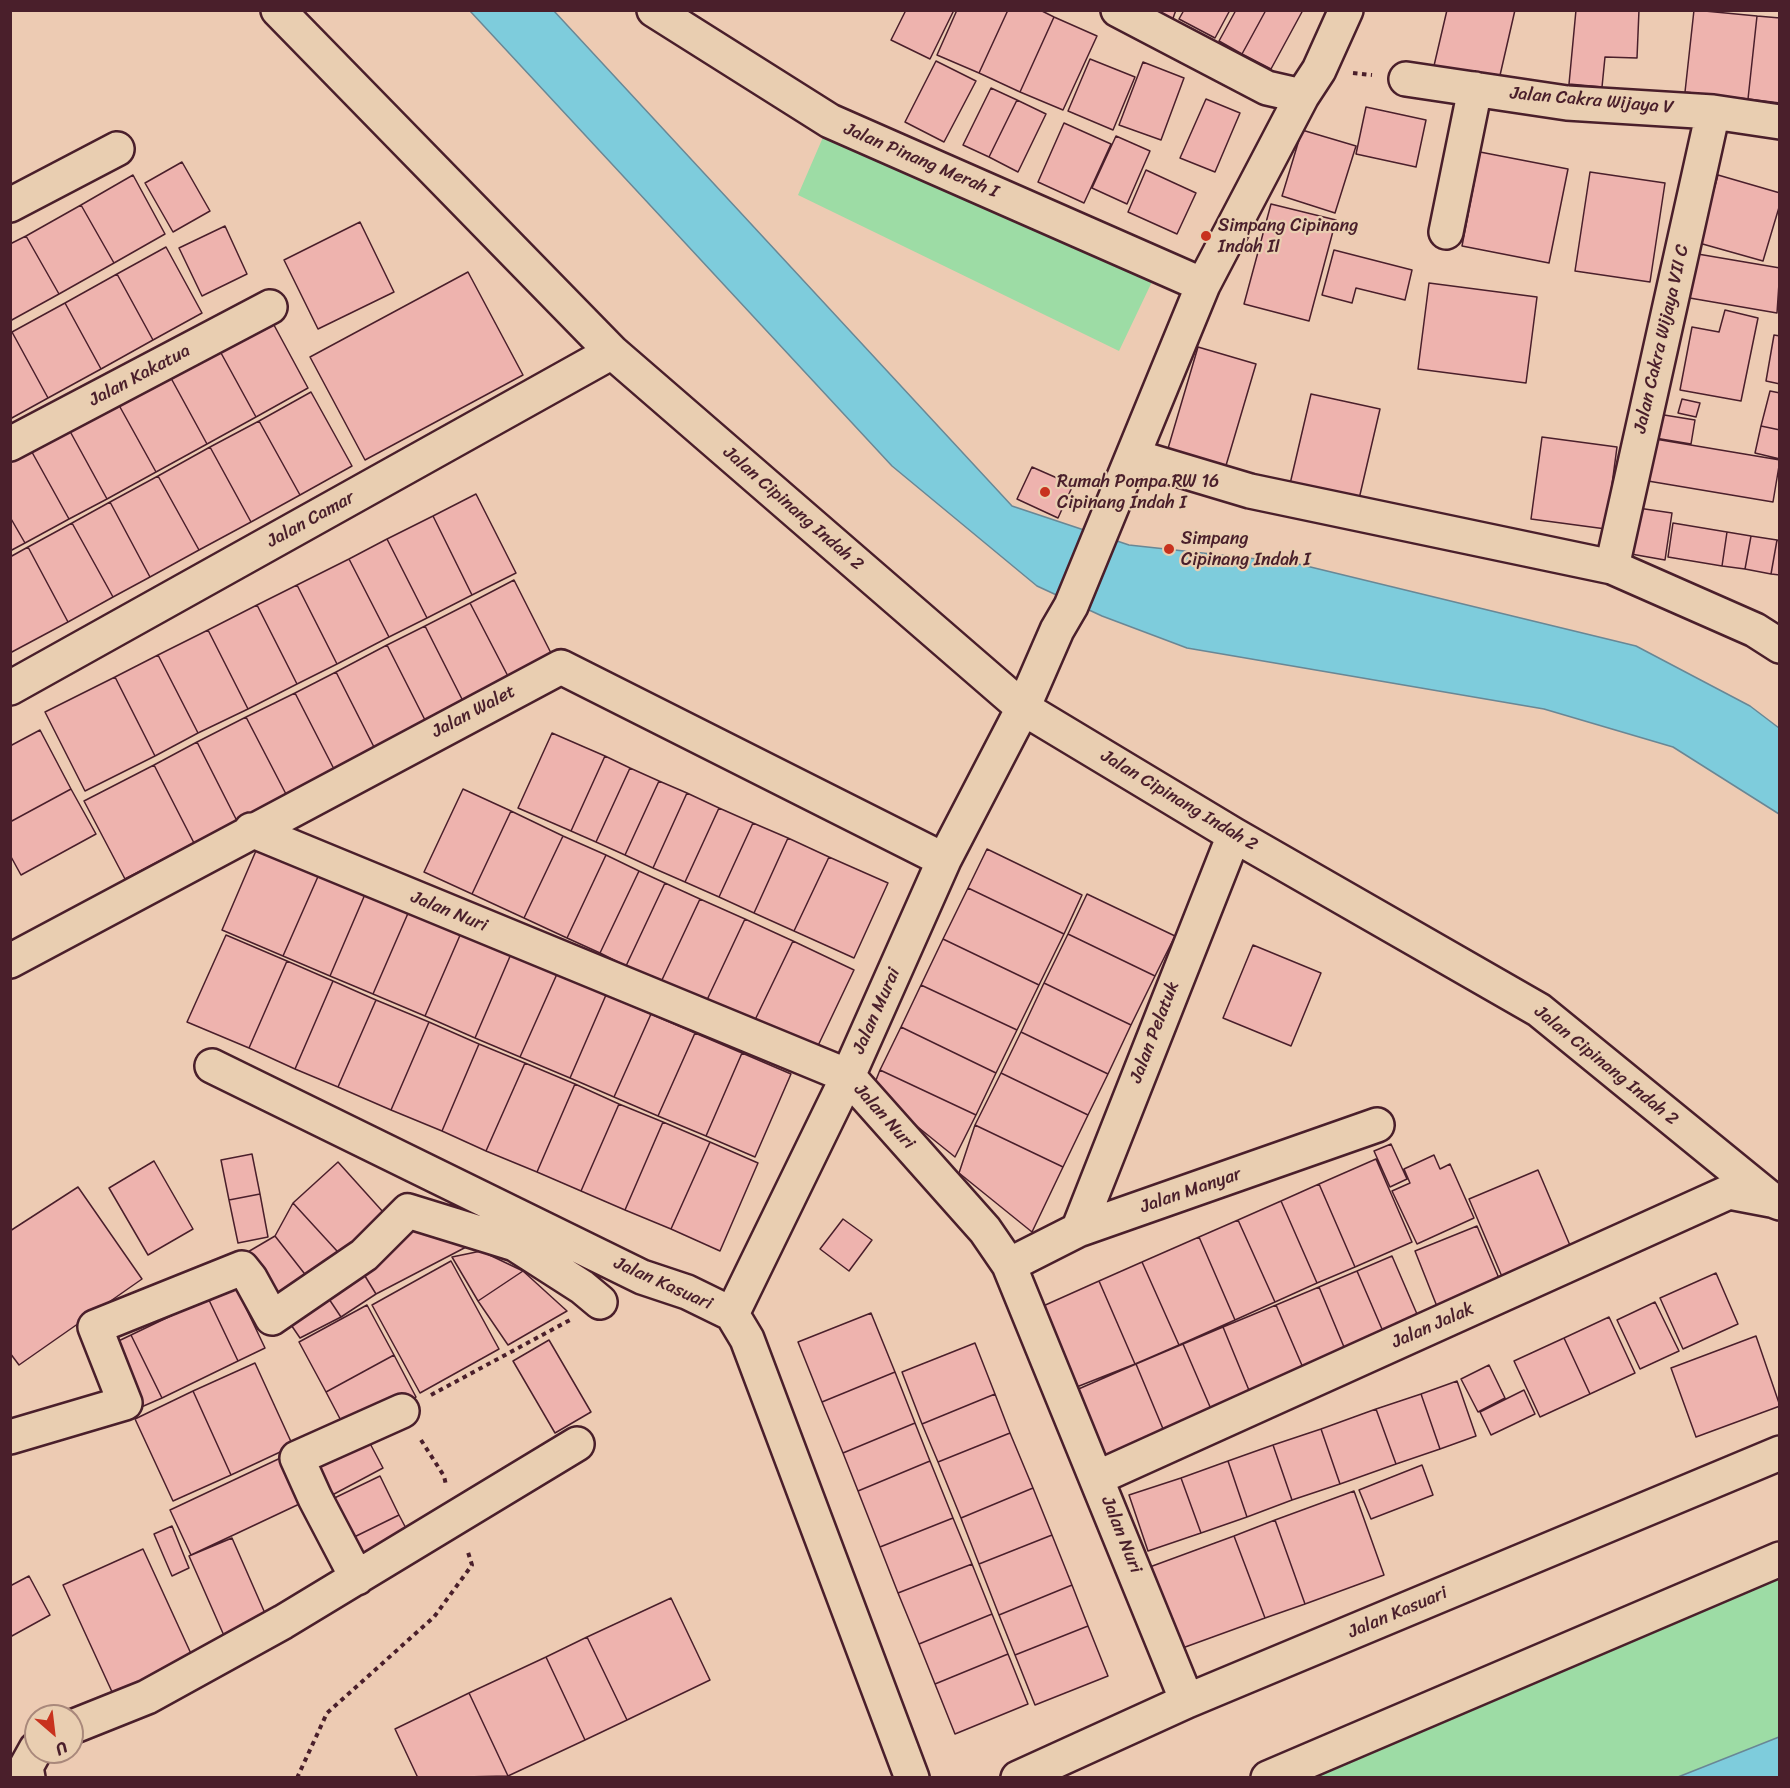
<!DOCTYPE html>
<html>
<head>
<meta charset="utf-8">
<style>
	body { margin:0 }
	#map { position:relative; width:1790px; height:1788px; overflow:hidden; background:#edcbb3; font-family:Sriracha,sans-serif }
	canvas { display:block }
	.frame { position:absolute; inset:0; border:12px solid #4a1f2b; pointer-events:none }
	.north { position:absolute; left:24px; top:1704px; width:60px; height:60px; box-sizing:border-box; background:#e9ceb1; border:2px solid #a9887b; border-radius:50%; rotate:152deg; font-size:16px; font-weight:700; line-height:24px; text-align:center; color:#4a1f2b }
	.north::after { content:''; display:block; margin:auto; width:21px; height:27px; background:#c8321e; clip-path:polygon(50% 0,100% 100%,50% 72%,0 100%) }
</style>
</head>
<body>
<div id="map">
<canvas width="1790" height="1788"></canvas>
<div class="frame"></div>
<div class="north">U</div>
</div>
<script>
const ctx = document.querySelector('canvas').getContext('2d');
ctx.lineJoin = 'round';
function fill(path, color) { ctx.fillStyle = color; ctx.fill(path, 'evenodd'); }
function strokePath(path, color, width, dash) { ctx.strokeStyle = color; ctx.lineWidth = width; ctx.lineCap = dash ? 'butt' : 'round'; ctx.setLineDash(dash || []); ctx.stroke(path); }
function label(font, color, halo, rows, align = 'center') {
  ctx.font = font + ' Sriracha,sans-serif'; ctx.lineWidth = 4.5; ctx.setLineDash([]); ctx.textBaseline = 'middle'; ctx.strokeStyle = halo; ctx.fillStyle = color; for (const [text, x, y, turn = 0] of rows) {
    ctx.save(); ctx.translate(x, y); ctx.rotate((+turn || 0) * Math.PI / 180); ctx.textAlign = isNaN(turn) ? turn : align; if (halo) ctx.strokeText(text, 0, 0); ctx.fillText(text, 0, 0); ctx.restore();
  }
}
fill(new Path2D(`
	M830 121 1160 265 1119 351 798 195Z
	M1779 1560V1777L1268 1778Z`), '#9ddca5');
const water = new Path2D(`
	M470 11H554L1012 506 1129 545 1294 563 1636 646 1750 706 1779 728V814L1673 747 1544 709 1187 648 1102 616 1037 586 892 466Z
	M1779 1737V1777H1678Z`);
fill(water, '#7eccdc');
strokePath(water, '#698795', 1.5);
const building = new Path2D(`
	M906 10H954L930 59 891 40Z
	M957 10H1008L979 73 937 55Z
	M1008 10H1040L1054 17 1020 92 979 73Z
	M1150 10H1176L1172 21Z
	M1184 10H1230L1215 38 1179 19Z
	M1236 10H1266L1242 54 1219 41Z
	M1266 10H1303L1271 69 1242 54Z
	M1447 10H1515L1498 84 1433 70Z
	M1576 10H1639L1637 58 1605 57 1602 87 1569 84Z
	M1694 10 1757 16 1748 99 1685 92Z
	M1757 16 1780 18V103L1748 99Z
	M1054 17 1097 36 1063 110 1020 92Z
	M1090 59 1135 77 1113 130 1068 111Z
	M936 61 976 81 944 142 905 122Z
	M1143 62 1184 78 1161 140 1119 125Z
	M991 88 1017 100 989 157 963 145Z
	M1206 99 1240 113 1215 172 1180 158Z
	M1017 100 1046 114 1018 172 989 157Z
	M1366 107 1426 120 1416 167 1356 154Z
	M1064 123 1111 144 1084 203 1038 182Z
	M1302 130 1356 146 1335 213 1282 196Z
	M1116 136 1150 151 1127 204 1092 188Z
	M1480 152 1568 169 1549 263 1462 246Z
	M182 162 210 211 173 232 145 183Z
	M1146 170 1196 193 1177 234 1128 212Z
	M1590 172 1665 183 1650 282 1575 271Z
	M133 175 165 234 114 263 81 205Z
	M1718 175 1780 193V204L1763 261 1699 243Z
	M1271 204 1336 220 1309 321 1244 304Z
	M81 205 114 263 59 294 26 236Z
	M360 222 394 292 318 329 284 260Z
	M225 226 247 274 202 296 179 248Z
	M26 236 59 294 10 321V244Z
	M166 247 202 313 153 340 117 274Z
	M1334 250 1412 270 1405 300 1356 288 1352 303 1322 295Z
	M1686 252 1780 268 1777 313 1678 296Z
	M468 272 523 375 365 460 310 357Z
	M117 274 153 340 101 369 65 303Z
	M1429 283 1537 297 1526 383 1418 369Z
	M65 303 101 369 48 398 12 332Z
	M1725 310 1758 318 1741 401 1680 390 1692 327 1719 332Z
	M268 314 308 388 256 417 215 342Z
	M12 332 48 398 10 419V333Z
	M1774 335 1780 336V384L1766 381Z
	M215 342 256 417 207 444 166 369Z
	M1198 347 1256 364 1222 479 1164 462Z
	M166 369 207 444 156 472 115 398Z
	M1770 391 1780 393V430L1761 426Z
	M311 392 352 466 300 495 259 421Z
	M1311 394 1380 409 1359 499 1290 484Z
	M115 398 156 472 107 499 66 424Z
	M1682 399 1700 403 1696 417 1678 413Z
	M1658 414 1695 420 1691 444 1655 438Z
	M259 421 300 495 251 522 210 447Z
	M66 424 107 499 69 519 28 445Z
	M1761 426 1780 430V459L1755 453Z
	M1542 437 1617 447 1606 529 1531 519Z
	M1649 438 1780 460 1773 502 1642 480Z
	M28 445 69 519 25 543 10 517V455Z
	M210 447 251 522 199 550 158 476Z
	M1032 467 1073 485 1058 518 1017 499Z
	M158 476 199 550 150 577 110 502Z
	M476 494 516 573 472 595 433 516Z
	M110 502 150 577 113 597 72 523Z
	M1638 508 1672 513 1665 560 1631 554Z
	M433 516 472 595 427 618 387 539Z
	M10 517 25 543 10 551Z
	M72 523 113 597 68 622 28 547Z
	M1673 523 1727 532 1722 566 1668 557Z
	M1727 532 1751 536 1745 569 1722 566Z
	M1751 536 1777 540 1771 574 1745 569Z
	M387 539 427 618 389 637 349 559Z
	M1777 540 1780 541V575L1771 574Z
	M28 547 68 622 10 653V557Z
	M349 559 389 637 337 664 297 585Z
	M514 580 554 659 511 682 470 603Z
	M297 585 337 664 297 684 257 605Z
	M470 603 511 682 465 705 425 626Z
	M257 605 297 684 248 709 208 630Z
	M425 626 465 705 427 724 387 645Z
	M208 630 248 709 198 733 158 655Z
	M387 645 427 724 376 751 336 672Z
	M158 655 198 733 155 756 115 677Z
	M336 672 376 751 335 771 295 693Z
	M115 677 155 756 85 791 45 712Z
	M295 693 335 771 287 796 246 717Z
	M246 717 287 796 237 821 197 742Z
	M40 730 71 789 10 822V746Z
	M552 733 605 756 571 831 518 808Z
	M197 742 237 821 194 843 154 765Z
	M605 756 630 768 596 842 571 831Z
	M154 765 194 843 125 879 84 801Z
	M630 768 659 781 625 855 596 842Z
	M659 781 687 793 653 868 625 855Z
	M71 789 96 834 21 875 10 855V822Z
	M463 789 511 811 472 894 424 872Z
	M687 793 719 808 685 882 653 868Z
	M719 808 753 823 719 897 685 882Z
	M511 811 563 836 524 918 472 894Z
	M753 823 788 838 754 913 719 897Z
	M563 836 606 855 567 938 524 918Z
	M788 838 829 857 794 931 754 913Z
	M258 846 320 872 283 956 222 930Z
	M987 849 1082 895 1064 934 968 888Z
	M606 855 639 871 600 953 567 938Z
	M829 857 888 883 854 958 794 931Z
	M639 871 665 883 626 966 600 953Z
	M320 872 366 892 330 976 283 956Z
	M665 883 700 899 661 982 626 966Z
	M968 888 1064 934 1039 985 943 939Z
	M366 892 409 911 373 994 330 976Z
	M1087 894 1175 936 1155 976 1068 934Z
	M700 899 745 919 706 1002 661 982Z
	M409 911 461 933 425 1016 373 994Z
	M745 919 793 941 753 1024 706 1002Z
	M461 933 511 954 475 1038 425 1016Z
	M1068 934 1155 976 1131 1025 1044 983Z
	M226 935 287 961 249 1048 187 1022Z
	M943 939 1039 985 1017 1030 921 985Z
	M793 941 854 970 815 1052 753 1024Z
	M1253 945 1321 973 1291 1046 1223 1018Z
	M511 954 557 974 520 1057 475 1038Z
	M287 961 333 981 295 1069 249 1048Z
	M557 974 606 995 570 1078 520 1057Z
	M333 981 376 1000 338 1087 295 1069Z
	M1044 983 1131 1025 1108 1074 1021 1032Z
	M921 985 1017 1030 996 1073 901 1027Z
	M606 995 651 1014 614 1097 570 1078Z
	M376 1000 429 1022 391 1110 338 1087Z
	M651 1014 695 1033 658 1116 614 1097Z
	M429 1022 479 1044 442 1131 391 1110Z
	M901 1027 996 1073 976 1115 880 1070Z
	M1021 1032 1108 1074 1088 1115 1001 1073Z
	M695 1033 742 1053 706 1136 658 1116Z
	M479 1044 525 1063 486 1151 442 1131Z
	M742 1053 791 1074 755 1157 706 1136Z
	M525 1063 575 1084 537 1172 486 1151Z
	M880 1070 976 1115 955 1157 872 1090Z
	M1001 1073 1088 1115 1063 1167 975 1125Z
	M575 1084 619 1104 581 1191 537 1172Z
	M619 1104 663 1122 625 1210 581 1191Z
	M663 1122 710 1142 671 1229 625 1210Z
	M975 1125 1063 1167 1032 1232 959 1173Z
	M710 1142 758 1163 720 1251 671 1229Z
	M1391 1144 1407 1179 1390 1187 1374 1151Z
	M252 1154 260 1194 229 1200 221 1160Z
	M1434 1155 1440 1169 1450 1164 1474 1218 1417 1244 1392 1191 1410 1183 1404 1169Z
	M1376 1159 1412 1242 1355 1267 1319 1184Z
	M154 1161 193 1229 148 1255 109 1188Z
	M338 1162 393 1223 348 1263 293 1203Z
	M1538 1170 1572 1250 1503 1279 1469 1199Z
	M1319 1184 1355 1267 1317 1283 1281 1201Z
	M78 1187 142 1279 19 1365 10 1353V1231Z
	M260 1194 268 1237 238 1243 229 1200Z
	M1281 1201 1317 1283 1275 1302 1238 1220Z
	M293 1203 348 1263 315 1287 275 1236Z
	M843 1219 872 1240 849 1271 820 1249Z
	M1238 1220 1275 1302 1235 1320 1199 1237Z
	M410 1225 470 1245 376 1294 357 1263Z
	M1477 1226 1501 1283 1438 1309 1415 1251Z
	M275 1236 315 1287 282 1308 241 1256Z
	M1199 1237 1235 1320 1179 1345 1142 1262Z
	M481 1251 523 1271 478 1301 452 1257Z
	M1392 1256 1423 1328 1388 1343 1357 1271Z
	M451 1261 499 1349 420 1393 372 1305Z
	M1142 1262 1179 1345 1135 1364 1099 1281Z
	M357 1263 376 1294 341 1317 321 1287Z
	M523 1271 567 1311 508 1345 478 1301Z
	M1357 1271 1388 1343 1349 1359 1319 1287Z
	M1716 1273 1738 1324 1683 1349 1660 1298Z
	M1099 1281 1135 1364 1069 1390 1032 1311Z
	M235 1285 265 1348 238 1361 208 1298Z
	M321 1287 341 1317 300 1338 283 1313Z
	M1319 1287 1349 1359 1307 1377 1276 1305Z
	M208 1298 238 1361 162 1398 131 1335Z
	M1655 1302 1679 1351 1640 1369 1617 1320Z
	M367 1305 394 1355 326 1392 299 1342Z
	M1276 1305 1307 1377 1253 1400 1223 1327Z
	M871 1313 895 1372 822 1402 798 1342Z
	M1609 1317 1635 1373 1590 1394 1564 1338Z
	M1223 1327 1253 1400 1214 1416 1183 1344Z
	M131 1335 162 1398 139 1408 108 1346Z
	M1756 1336 1780 1406 1696 1437 1671 1368Z
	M1564 1338 1590 1394 1540 1417 1514 1361Z
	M549 1340 591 1412 555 1433 513 1361Z
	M975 1343 995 1394 922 1424 902 1372Z
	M1183 1344 1214 1416 1166 1436 1136 1364Z
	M394 1355 416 1397 348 1434 326 1392Z
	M255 1363 293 1446 231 1475 193 1391Z
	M1136 1364 1166 1436 1098 1465 1067 1394Z
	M1489 1365 1505 1398 1478 1412 1461 1379Z
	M895 1372 915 1423 843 1453 822 1402Z
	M1457 1381 1476 1436 1440 1449 1421 1394Z
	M1524 1390 1535 1414 1491 1435 1480 1412Z
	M193 1391 231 1475 173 1501 135 1419Z
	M995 1394 1010 1433 938 1462 922 1424Z
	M1421 1394 1440 1449 1396 1464 1376 1409Z
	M1376 1409 1396 1464 1340 1484 1321 1429Z
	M915 1423 930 1461 858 1491 843 1453Z
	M1321 1429 1340 1484 1292 1500 1273 1445Z
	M1010 1433 1033 1488 961 1518 938 1462Z
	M365 1434 383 1468 321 1501 303 1467Z
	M1273 1445 1292 1500 1247 1517 1228 1461Z
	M289 1454 310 1499 191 1555 170 1510Z
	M930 1461 953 1518 880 1547 858 1491Z
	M1228 1461 1247 1517 1201 1533 1181 1478Z
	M1422 1465 1433 1495 1371 1519 1359 1490Z
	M380 1476 399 1515 342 1543 322 1504Z
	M1181 1478 1201 1533 1148 1551 1129 1495Z
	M1033 1488 1052 1535 979 1564 961 1518Z
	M1354 1491 1384 1575 1305 1604 1275 1520Z
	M399 1515 409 1534 351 1562 342 1543Z
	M953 1518 972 1564 898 1593 880 1547Z
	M1275 1520 1305 1604 1265 1618 1234 1536Z
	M172 1526 189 1568 172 1576 154 1534Z
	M1052 1535 1072 1585 999 1615 979 1564Z
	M1234 1536 1265 1618 1177 1650 1147 1568Z
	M232 1538 271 1627 229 1647 189 1556Z
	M143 1549 193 1658 113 1694 63 1585Z
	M972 1564 992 1614 919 1644 898 1593Z
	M29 1576 50 1615 10 1637V1586Z
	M1072 1585 1088 1626 1015 1655 999 1615Z
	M671 1598 710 1680 627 1720 587 1637Z
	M992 1614 1008 1654 935 1684 919 1644Z
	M1088 1626 1108 1676 1035 1705 1015 1655Z
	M587 1637 627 1720 585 1740 546 1657Z
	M1008 1654 1028 1704 955 1734 935 1684Z
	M546 1657 585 1740 508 1776 469 1693Z
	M469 1693 508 1776 418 1778 395 1729Z`);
fill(building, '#eeb3ae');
strokePath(building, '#4a1f2b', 1.5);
const minor = new Path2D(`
	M278 10 612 352 1023 708 1234 835 1539 1010 1772 1200 1780 1203
	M654 10 830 121 1203 285
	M1118 10 1267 88 1302 96
	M1406 79 1567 103 1713 112 1780 122
	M10 205 117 149
	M1446 232 1475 89
	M10 444 270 307
	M1133 456 1250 491 1612 567 1755 630 1780 646
	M1612 567 1713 112
	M10 688 612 352
	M251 830 848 1076 985 1230 1009 1265 1187 1701
	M10 961 561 667 944 860
	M212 1066 642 1277 687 1292 732 1314 747 1339 912 1778
	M1078 1230 1234 835
	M1009 1265 1078 1230 1377 1125
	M732 1314 848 1076 944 860 1023 708 1057 630 1071 606 1203 285 1302 96 1319 70 1346 10
	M10 1437 125 1403 95 1327 242 1268 250 1278 272 1318 364 1255 408 1211 515 1244 582 1287 600 1302
	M1097 1478 1729 1192 1771 1200
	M357 1578 315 1498 297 1458 402 1411
	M72 1727 147 1697 283 1622 577 1444
	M28 1778 26 1767 36 1749
	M1018 1778 1187 1701 1780 1453
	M1268 1778 1780 1559`);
strokePath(minor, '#4a1f2b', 38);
strokePath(new Path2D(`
	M1353 73 1372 75
	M431 1395 570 1320
	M421 1440 444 1476 446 1485
	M297 1778 327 1713 434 1617 472 1565 467 1549`), '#4a1f2b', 4, [4.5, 4.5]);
strokePath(minor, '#e9ceb1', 33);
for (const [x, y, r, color] of [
	[1206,236,6,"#c8321e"],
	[1045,492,6,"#c8321e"],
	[1169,549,6,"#c8321e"]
]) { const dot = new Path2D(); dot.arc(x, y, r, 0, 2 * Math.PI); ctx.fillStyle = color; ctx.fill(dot); strokePath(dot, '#e9ceb1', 2); }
label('18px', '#4a1f2b', '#e9ceb1', [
	["Jalan Cakra Wijaya V",1592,101,5],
	["Jalan Pinang Merah I",921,161,23],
	["Jalan Cakra Wijaya VII C",1662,339,-77],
	["Jalan Kakatua",140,376,-28],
	["Jalan Cipinang Indah 2",793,509,41],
	["Jalan Camar",311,520,-29],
	["Jalan Walet",474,712,-28],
	["Jalan Cipinang Indah 2",1179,801,31],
	["Jalan Nuri",449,912,22],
	["Jalan Murai",877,1011,-66],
	["Jalan Pelatuk",1155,1032,-69],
	["Jalan Cipinang Indah 2",1606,1066,39],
	["Jalan Nuri",884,1117,48],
	["Jalan Manyar",1191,1191,-19],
	["Jalan Kasuari",663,1284,24],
	["Jalan Jalak",1433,1326,-24],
	["Jalan Nuri",1121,1535,68],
	["Jalan Kasuari",1398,1613,-23]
]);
label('18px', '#4a1f2b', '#e9ceb1', [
	["Simpang Cipinang",1218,226],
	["Indah II",1218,247],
	["Rumah Pompa RW 16",1057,482],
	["Cipinang Indah I",1057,503],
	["Simpang",1181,539],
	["Cipinang Indah I",1181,560]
], 'left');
</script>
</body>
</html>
